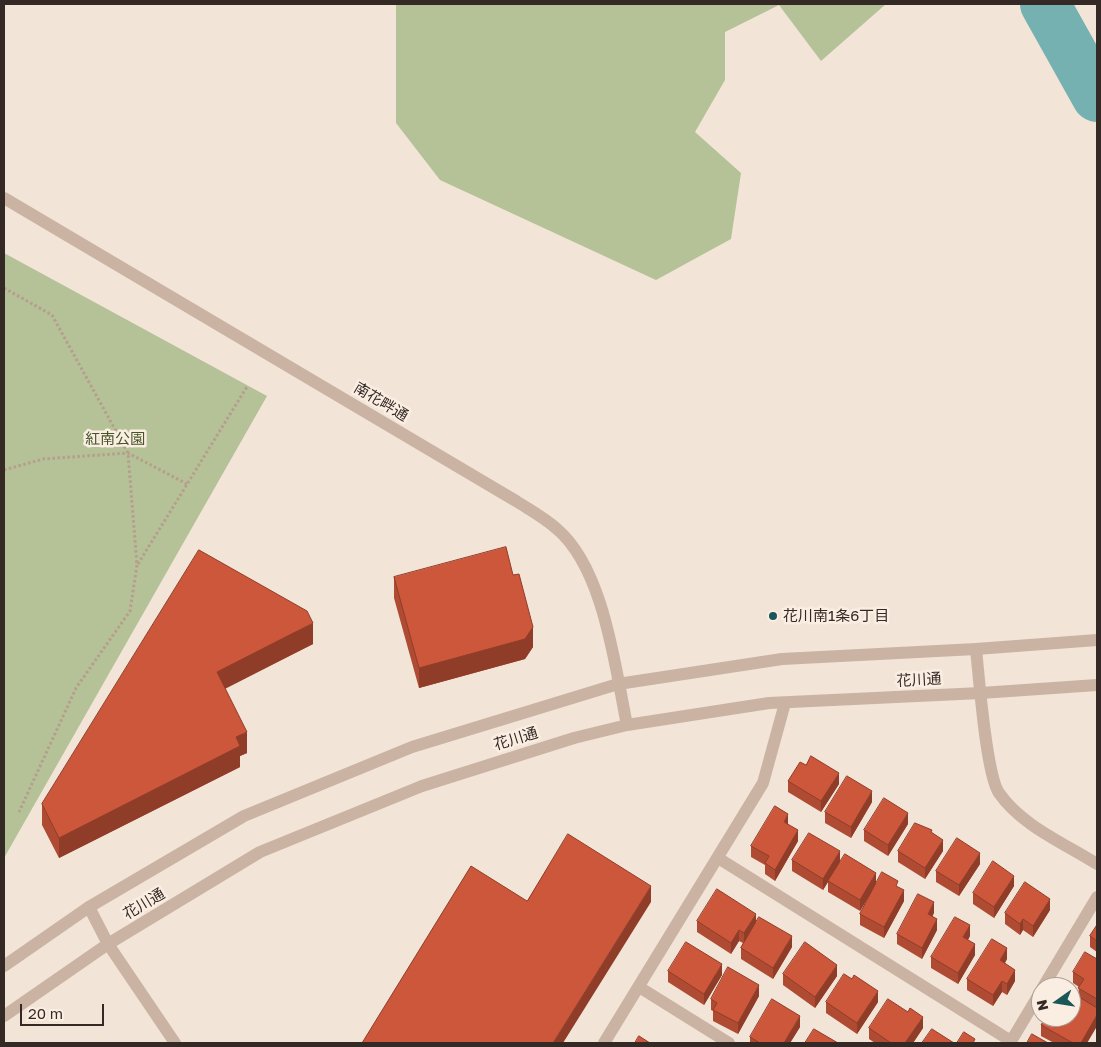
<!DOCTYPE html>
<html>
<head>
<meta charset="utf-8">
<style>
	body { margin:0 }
	#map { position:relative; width:1101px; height:1047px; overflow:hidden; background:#f2e4d7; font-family:"Golos Text",sans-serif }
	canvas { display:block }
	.frame { position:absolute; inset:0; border:5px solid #352925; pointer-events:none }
	.north { position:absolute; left:1031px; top:977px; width:50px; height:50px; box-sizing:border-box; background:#faeee3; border:1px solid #ab9f97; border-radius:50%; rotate:257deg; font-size:14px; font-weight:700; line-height:20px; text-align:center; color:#352925 }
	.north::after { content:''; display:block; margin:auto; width:18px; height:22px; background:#195758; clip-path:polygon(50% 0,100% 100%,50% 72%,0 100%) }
	.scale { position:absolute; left:20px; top:1004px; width:84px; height:22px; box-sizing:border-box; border:2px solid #352925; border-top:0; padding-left:6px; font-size:15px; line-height:18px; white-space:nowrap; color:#352925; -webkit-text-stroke:4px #faeee3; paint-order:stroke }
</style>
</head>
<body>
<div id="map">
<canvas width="1101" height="1047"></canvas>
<div class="frame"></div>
<div class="north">N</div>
<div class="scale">20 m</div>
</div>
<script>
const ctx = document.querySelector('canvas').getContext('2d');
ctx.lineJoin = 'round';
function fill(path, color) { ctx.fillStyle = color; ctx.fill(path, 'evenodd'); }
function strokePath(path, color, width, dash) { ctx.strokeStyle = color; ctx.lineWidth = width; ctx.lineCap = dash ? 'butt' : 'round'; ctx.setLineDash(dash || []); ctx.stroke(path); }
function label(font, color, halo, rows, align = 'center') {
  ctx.font = font + ' "Golos Text","Noto Sans JP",sans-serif'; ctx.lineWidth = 5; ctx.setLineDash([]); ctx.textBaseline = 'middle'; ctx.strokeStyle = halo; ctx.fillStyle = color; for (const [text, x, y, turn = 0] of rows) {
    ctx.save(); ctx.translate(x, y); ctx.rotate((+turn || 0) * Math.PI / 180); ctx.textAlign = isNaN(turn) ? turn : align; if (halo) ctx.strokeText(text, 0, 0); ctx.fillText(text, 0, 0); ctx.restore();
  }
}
fill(new Path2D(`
	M396 4H886L821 61 779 5 725 32V80L695 132 741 173 731 239 656 280 440 180 396 123Z
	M4 253 267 396 4 858Z`), '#b5c297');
strokePath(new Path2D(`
	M1045 4 1097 97`), '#75b1b0', 50);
strokePath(new Path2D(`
	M4 288 52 315 128 453 137 565 130 611 76 688 19 812
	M4 470 43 459 128 453 187 484
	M138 564 248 385`), '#b69d8d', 3, [2.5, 2.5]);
strokePath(new Path2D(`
	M976 649C979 677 986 774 999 793 1022 826 1064 843 1097 864
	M718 858 1011 1041
	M89 907 108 944 175 1043
	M639 987 729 1043
	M1043 987 1097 897
	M604 1043 763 783 785 703
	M1010 1043 1041 991`), '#cbb3a3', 12);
strokePath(new Path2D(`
	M4 198 516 501C530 510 545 518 557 529 604 569 615 667 627 725
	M4 966 89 907 244 816 412 747 618 684 782 659 976 649 1097 640
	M4 1016 108 944 260 852 422 786 574 738 627 725 769 703 981 693 1097 685`), '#cbb3a3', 12);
fill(new Path2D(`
	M199 550 313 644 225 688 247 753 240 756V767L59 858 42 825V804Z
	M394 577 533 647 525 659 419 688 394 598Z
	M788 781 839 784 821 812 788 792Z
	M872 802 851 838 825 823V812Z
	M908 824 888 856 864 841V830Z
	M788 825 798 841 775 881 765 874V865L751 857V846Z
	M932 834 943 851 925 879 898 862V851Z
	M792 860 840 862 876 883 898 887 904 901 884 938 860 925V914L869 896 860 911 828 892V882L823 890 792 871Z
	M980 864 959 896 936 882V871Z
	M1014 886 994 918 973 904V893Z
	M1050 910 1033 937 1023 930 1020 935 1005 924V913Z
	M934 913 932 916 937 930 922 959 897 944V934Z
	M697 921 756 922 792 947 773 979 741 959V948L743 943 739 941 731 954 697 932Z
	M1097 925V952L1090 947V936Z
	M970 936 968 940 975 955 958 984 931 968V957Z
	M1007 959 1005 963 1015 981 1007 995 1002 992 993 1006 967 990V979Z
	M1097 959V1026L1087 1043H1054L1041 1036V1025L1078 997 1079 987 1073 983V972Z
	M668 971 722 975 704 1005 668 982Z
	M783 974 837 976 815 1008 783 985Z
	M759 996 738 1034 713 1021V1011L711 1010V999Z
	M826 1002H878L857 1034 826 1013Z
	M908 1012 923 1028 913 1043H875L869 1039V1028Z
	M800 1027 790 1043H750V1037Z`), '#af4b33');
fill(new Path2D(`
	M313 623V644L217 693V672Z
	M533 627V647L525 659 419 688V668Z
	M247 732V753L240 756V767L59 858V838L236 737Z
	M839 773V784L821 812V801Z
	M872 791V802L851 838V827Z
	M908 813V824L888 856V845Z
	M788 814V825L784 822Z
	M798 830V841L775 881V870Z
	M943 840V851L925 879V868Z
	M840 851V862L823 890V879Z
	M980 853V864L959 896V885Z
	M876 873V884L860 911V900Z
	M1014 876V886L994 918V907Z
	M651 886V902L563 1043H553Z
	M904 890V901L884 938V927Z
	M1050 899V910L1033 937V926Z
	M934 902V913L928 925V914Z
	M756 914V925L744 944V933Z
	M937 919V930L922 959V948Z
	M1023 919V930L1020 935V924Z
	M970 925V936L963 948V937Z
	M739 930V941L731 954V943Z
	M792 936V947L773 979V968Z
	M975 944V955L958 984V973Z
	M1007 948V959L1000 971V960Z
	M722 964V975L704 1005V994Z
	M837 965V976L815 1008V997Z
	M1015 970V981L1007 995V984Z
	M1002 981V992L993 1006V995Z
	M759 985V996L738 1034V1023Z
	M878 991V1002L857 1034V1023Z
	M1097 1015V1026L1087 1043H1081Z
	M800 1016V1027L790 1043H784Z
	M923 1017V1028L913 1043H905Z`), '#8f3d29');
const building = new Path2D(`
	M506 547 513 575 519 574 533 627 525 639 419 668 394 577Z
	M199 550 307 611 313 623 217 672 247 732 236 737 240 746 59 838 42 804Z
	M811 756 839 773 821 801 788 781 800 762 806 765Z
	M847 776 872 791 851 827 825 812Z
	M884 798 908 813 888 845 864 830Z
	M775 806 788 814 784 822 798 830 775 870 765 863 769 856 751 846Z
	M915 823 932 830 931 832 943 840 925 868 898 851Z
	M809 833 840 851 823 879 792 860Z
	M568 834 651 886 553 1043H362L471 866 527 901Z
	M957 838 980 853 959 885 936 871Z
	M845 854 876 873 860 900 828 881Z
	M993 861 1014 876 994 907 973 893Z
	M882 872 898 881 896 886 904 890 884 927 860 914Z
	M1025 882 1050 899 1033 926 1023 919 1020 924 1005 913Z
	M717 889 756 914 744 933 739 930 731 943 697 921Z
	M918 894 934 902 928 914 937 919 922 948 897 934Z
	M759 917 792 936 773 968 741 948Z
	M955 917 970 925 963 937 975 944 958 973 931 957Z
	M1097 925V941L1090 936Z
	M992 939 1007 948 1000 960 1015 970 1007 984 1002 981 993 995 967 979Z
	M686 942 722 964 704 994 668 971Z
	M805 942 837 965 815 997 783 974Z
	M1085 952 1097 959V999L1078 988 1084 979 1073 972Z
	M728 967 759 985 738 1023 713 1010 717 1003 711 999Z
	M844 974 852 979 854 975 878 991 857 1023 826 1002Z
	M1071 992 1097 1008V1015L1081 1043H1073L1041 1025 1046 1017H1071Z
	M772 999 800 1016 784 1043H760L750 1037Z
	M888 999 908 1012 910 1008 923 1017 905 1043H891L869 1028Z
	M814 1029 838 1043H805Z
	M932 1029 954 1043H922Z
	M964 1032 975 1039 973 1043H957Z
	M1032 1034 1048 1043H1027Z
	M639 1036 650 1043H635Z`);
fill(building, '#cc573b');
strokePath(building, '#8f3d29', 1);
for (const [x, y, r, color] of [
	[773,616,5,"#195758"]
]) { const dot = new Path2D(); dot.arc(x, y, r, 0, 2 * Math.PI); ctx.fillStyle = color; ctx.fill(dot); strokePath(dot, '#faeee3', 2); }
label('15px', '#352925', '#faeee3', [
	["南花畔通",381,402,31],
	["花川通",919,680,-3],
	["花川通",516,739,-17],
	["花川通",144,904,-31]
]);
label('15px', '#465428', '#faeee3', [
	["紅南公園",115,439]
]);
label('15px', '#352925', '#faeee3', [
	["花川南1条6丁目",783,616]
], 'left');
</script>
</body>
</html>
